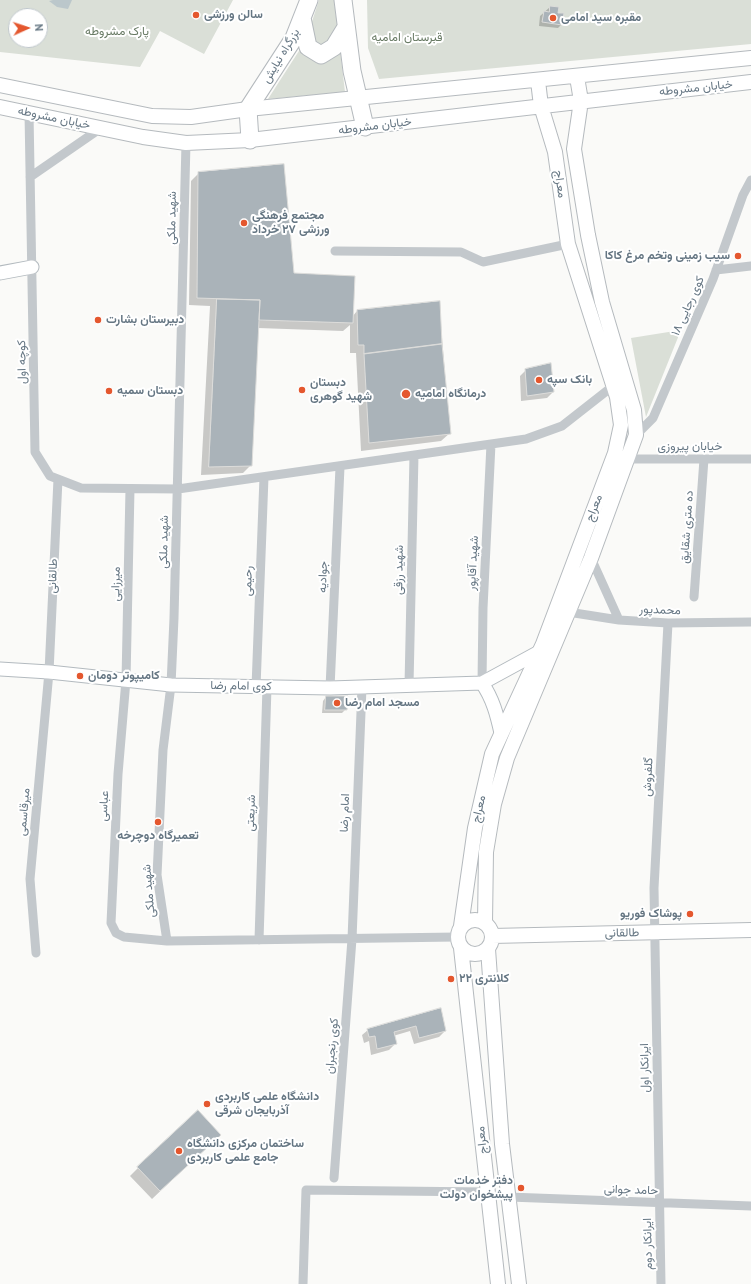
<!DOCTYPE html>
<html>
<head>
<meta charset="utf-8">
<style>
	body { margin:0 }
	#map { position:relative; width:751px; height:1284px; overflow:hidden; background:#fafaf8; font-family:"PT Sans",sans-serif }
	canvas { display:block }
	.north { position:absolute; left:8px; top:8px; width:40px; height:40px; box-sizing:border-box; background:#fff; border:1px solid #c1c8cd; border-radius:50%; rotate:87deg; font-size:11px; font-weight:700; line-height:16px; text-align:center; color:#657683 }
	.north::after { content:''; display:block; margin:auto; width:14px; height:18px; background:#e4572e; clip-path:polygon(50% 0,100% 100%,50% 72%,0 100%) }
</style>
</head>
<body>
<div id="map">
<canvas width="751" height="1284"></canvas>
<div class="north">N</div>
</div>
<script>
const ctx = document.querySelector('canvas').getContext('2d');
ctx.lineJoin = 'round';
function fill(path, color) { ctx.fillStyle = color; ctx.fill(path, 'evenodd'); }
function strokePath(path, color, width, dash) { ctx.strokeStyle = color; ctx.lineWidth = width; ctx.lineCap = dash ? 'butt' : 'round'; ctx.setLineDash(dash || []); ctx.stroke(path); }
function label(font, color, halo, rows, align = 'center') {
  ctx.font = font + ' "PT Sans",Vazirmatn,sans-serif'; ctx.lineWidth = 4; ctx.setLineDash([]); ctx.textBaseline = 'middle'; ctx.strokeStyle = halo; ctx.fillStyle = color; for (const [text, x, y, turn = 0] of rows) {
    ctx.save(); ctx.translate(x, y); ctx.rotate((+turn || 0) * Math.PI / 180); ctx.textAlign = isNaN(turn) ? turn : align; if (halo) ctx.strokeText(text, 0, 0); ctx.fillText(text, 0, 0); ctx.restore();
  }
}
fill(new Path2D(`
	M0 0H233L204 54 160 31 140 67 0 52ZM16 16H40V40H16Z
	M319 0H334L345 92 268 99 306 40Z
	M367 0H751V44L379 79 368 48Z
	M681 330 646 417 631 338Z`), '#dadfd7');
fill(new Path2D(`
	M53 0H72L68 9 57 7 49 1Z`), '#bbc7cb');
fill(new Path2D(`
	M550 7 562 24 558 28 539 26 540 16Z
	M199 173 293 274 352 317 357 311 439 302 450 433 441 441 361 451 356 353H350V325L343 331 258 328 251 465 243 473 201 475 210 306 189 305 191 181Z
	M526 370 553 392 547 398 521 401 520 376Z
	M326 697 346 709 342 713H322L323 701Z
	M440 1009 445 1031 439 1037 414 1044 410 1031 393 1036 395 1044 389 1050 371 1055 369 1041 364 1043 362 1035 368 1030Z
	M211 1143 152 1199 130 1176 138 1168Z`), '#0003');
const building = new Path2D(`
	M550 6 559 7 558 13H564L562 25 542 22 544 11 549 12Z
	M284 164 294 273 355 276 353 323 259 320 260 300 197 298 198 172Z
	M217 299 260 300 252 466 209 467Z
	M440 301 442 344 364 354V345H358L357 310Z
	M442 344 451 434 369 443 364 354Z
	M551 363 554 392 527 396 525 369Z
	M326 696H348L347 710H325Z
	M441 1008 446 1031 419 1038 416 1026 394 1032 397 1044 377 1049 375 1036 369 1037 367 1029Z
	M198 1110 221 1135 160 1191 137 1167Z`);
fill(building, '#aab3b9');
strokePath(building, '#dcdcda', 1);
const secondary = new Path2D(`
	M0 273 32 267
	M0 669 49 672 171 685 330 688 482 683 539 652
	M482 683C493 699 497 715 501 733`);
const primary = new Path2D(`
	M0 85 152 116 191 117 248 109 751 58
	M0 107 143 137 186 143 250 140 751 82
	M458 937a17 17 0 1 1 34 0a17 17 0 1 1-34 0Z
	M485 923 486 852 494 804 507 758 591 558 636 435 634 410 602 302 588 235 574 149 581 101 577 77
	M461 926 475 828 492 754 543 644 615 453 621 425 617 397 568 244 555 152 541 106 538 81
	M492 936 751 930
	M461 948 498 1284
	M488 949 502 1144 519 1284`);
const highway = new Path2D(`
	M343 0 352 71 365 127
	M302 18 308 47 321 55 334 47 345 29
	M250 140 248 109 294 38 309 0`);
strokePath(secondary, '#b3babf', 15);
strokePath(primary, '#b5babe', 16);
strokePath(highway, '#b4b9bd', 19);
strokePath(new Path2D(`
	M29 113 35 452 50 476 81 488 178 489 526 439 562 426 613 386
	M30 177 101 128
	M335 251 461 252 483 262 568 244
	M716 270 751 266
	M636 435 653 418 713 279 743 195 751 180
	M628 459H751
	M130 489 126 680 118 774 111 923 116 933 124 937 167 941 457 937
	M591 558 619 620
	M694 597 704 459
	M568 612 619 620 668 623 751 622
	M482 683 483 608 491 444
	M409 685 414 455
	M256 687 264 477
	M330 688 340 467
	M259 940 267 687
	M167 941 157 875 163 750 171 685 174 618 186 143
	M36 953 30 879 49 672 58 479
	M334 1178 352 939 362 687
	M509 1197 751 1206
	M303 1284 306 1190 487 1192
	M661 1284 654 888 668 623`), '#c3c8cc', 9);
strokePath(secondary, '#fff', 13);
strokePath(primary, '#fff', 14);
strokePath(highway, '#fff', 17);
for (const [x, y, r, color] of [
	[196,15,4,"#e4572e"],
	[553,18,4,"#e4572e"],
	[244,223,4,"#e4572e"],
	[738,256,4,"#e4572e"],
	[98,320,4,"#e4572e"],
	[539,380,4,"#e4572e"],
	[302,390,4,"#e4572e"],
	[109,391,4,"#e4572e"],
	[406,394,5,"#e4572e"],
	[80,676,4,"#e4572e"],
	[337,703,4,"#e4572e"],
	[158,822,4,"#e4572e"],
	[690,914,4,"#e4572e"],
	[451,979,4,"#e4572e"],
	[207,1104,4,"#e4572e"],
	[179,1151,4,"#e4572e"],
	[521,1188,4,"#e4572e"]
]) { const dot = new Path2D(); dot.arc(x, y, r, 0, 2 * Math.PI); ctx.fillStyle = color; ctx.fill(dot); strokePath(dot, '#fff', 1.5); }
label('bold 12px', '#657683', '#fff', [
	["سالن ورزشی",204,15],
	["مقبره سید امامی",561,18],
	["مجتمع فرهنگی",252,216],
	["ورزشی ۲۷ خرداد",252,230],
	["سیب زمینی وتخم مرغ کاکا",730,256,"right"],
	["دبیرستان بشارت",106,320],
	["بانک سپه",547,380],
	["دبستان",310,383],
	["شهید گوهری",310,397],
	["دبستان سمیه",117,391],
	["درمانگاه امامیه",415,394],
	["کامیپوتر دومان",88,676],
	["مسجد امام رضا",345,703],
	["تعمیرگاه دوچرخه",158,836,"center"],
	["پوشاک فوریو",682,914,"right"],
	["کلانتری ٢٢",459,979],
	["دانشگاه علمی کاربردی",215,1097],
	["آذربایجان شرقی",215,1111],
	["ساختمان مرکزی دانشگاه",187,1144],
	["جامع علمی کاربردی",187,1158],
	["دفتر خدمات",513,1181,"right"],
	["پیشخوان دولت",513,1195,"right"]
], 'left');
label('12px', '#687a64', '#fff', [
	["پارک مشروطه",117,32],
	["قبرستان امامیه",407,38]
]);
label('12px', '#657683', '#fff', [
	["بزرگراه نیایش",281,56,-59],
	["خیابان مشروطه",696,88,-6],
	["خیابان مشروطه",54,118,12],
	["خیابان مشروطه",375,126,-7],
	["معراج",560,184,82],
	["شهید ملکی",172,218,-89],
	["کوی رجایی ۱۸",688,306,-66],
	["کوچه اول",22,362,-91],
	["خیابان پیروزی",690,447],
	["معراج",594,508,-69],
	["ده متری شقایق",687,527,-86],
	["شهید ملکی",164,542,-89],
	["شهید آقاپور",473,563,-87],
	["شهید رزقی",399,570,-89],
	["طالقانی",53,576,-88],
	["جوادیه",323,577,-88],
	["رحیمی",248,581,-88],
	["میرزایی",116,584,-89],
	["محمدپور",660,610,2],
	["کوی امام رضا",241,686,1],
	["گلفروش",648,777,-87],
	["عباسی",104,806,-87],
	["معراج",479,809,-77],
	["میرقاسمی",24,812,-85],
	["شریعتی",251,813,-88],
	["امام رضا",345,813,-88],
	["شهید ملکی",149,891,-95],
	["طالقانی",622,933,-1],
	["کوی رنجبران",332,1046,-85],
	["ایرانکار اول",645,1068,-91],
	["معراج",482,1140,-96],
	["حامد جوانی",631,1190,2],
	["ایرانکار دوم",648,1244,-91]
]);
</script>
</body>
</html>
